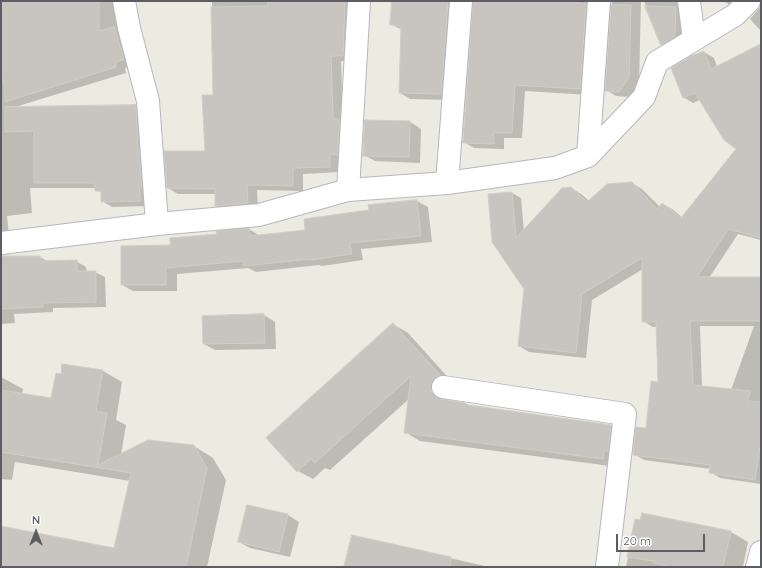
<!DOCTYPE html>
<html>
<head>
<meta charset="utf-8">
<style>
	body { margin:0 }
	#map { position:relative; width:762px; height:568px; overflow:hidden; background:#ecebe2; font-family:Quicksand,sans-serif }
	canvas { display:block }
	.frame { position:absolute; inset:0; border:2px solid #5b5d62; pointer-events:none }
	.north { position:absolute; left:16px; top:512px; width:40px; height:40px; -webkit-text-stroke:3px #fff; paint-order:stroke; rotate:0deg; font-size:11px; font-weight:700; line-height:16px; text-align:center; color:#5b5d62 }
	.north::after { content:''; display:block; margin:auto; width:14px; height:18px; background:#5b5d62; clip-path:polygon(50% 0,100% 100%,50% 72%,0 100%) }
	.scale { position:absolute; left:616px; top:534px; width:89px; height:18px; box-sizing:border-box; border:2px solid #5b5d62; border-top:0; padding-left:5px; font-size:12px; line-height:14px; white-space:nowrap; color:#5b5d62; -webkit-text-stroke:3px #fff; paint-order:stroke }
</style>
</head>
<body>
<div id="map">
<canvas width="762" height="568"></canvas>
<div class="frame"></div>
<div class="north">N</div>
<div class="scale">20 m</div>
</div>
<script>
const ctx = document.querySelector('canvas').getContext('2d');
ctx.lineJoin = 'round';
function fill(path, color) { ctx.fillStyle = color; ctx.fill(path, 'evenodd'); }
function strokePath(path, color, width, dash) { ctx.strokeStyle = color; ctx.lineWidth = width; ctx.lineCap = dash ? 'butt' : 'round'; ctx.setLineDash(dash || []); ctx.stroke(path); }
fill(new Path2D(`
	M1 1H113L134 65 125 68 126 73 15 107 136 106 146 112 150 206 112 207 102 201V193L96 190V188H30L32 213 7 216 9 236 1 242Z
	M212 1H355L353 62 341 61 343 122 340 172 303 174V191L257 190 258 209 227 212 216 206V194H178L168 188 206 152 214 96Z
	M393 1H460L451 100 410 99 400 93 402 30 391 24Z
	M474 1H598L590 95 525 91 522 138H504V149L474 148 464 142Z
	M612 1H641L639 83 630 97 616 96 606 90Z
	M644 1H687L685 42 672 50 662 44Z
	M723 1H747L732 6Z
	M761 6V31L750 19Z
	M761 45V240L738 234 709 278H761V484L720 478 710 472 711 469 644 460 634 454 647 429 659 383 657 327H653L643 321V269L592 300 586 358 529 352 519 346 525 289 493 242 512 193 521 198 524 231 571 188 581 194 589 201 632 183 642 189 660 207 663 204 672 209 683 218 737 149 700 100 693 103 683 97 704 52 714 58 717 67ZM700 326H754L731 390 702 387Z
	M410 122 421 129 420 163 375 161 364 155Z
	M417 201 428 207 432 242 361 249 363 260 322 266 319 265 256 272 248 268 177 274V291H133L122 285 172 246 218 235 249 229 260 236 306 230 370 211V205Z
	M1 257H40L49 262 76 261 86 267 87 272H95L105 277 106 307 53 308V312L14 314 15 323 1 324Z
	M264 315 275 322 276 349 215 350 204 344Z
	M393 324 408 333 454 384 445 394 446 401 470 407 611 426 626 434 618 467 420 441 405 432 409 399 330 470 325 468 313 479 298 471Z
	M63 365 103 371 122 382 116 420 126 425 121 455 194 446 213 458 226 480 207 567H1V527L115 550 130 481 15 462 12 480 1 479V377L23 389 22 394 52 399 61 375Z
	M288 515 299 522 290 557 250 548 239 542Z
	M636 520 731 532 748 542 743 567H626Z
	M353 536 489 567H345Z`), '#0003');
const building = new Path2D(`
	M1 1H99V31L114 27 124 59 115 63 116 67 5 102 4 80H1Z
	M268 1H345L343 56H331L333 118 340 119 338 155 330 154V167L293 168V186L247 185 248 203 215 206V189L167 188 164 151H205L202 95H213L211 7 268 6Z
	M392 1H448L441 94 399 93 401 26 390 25Z
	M473 1H576V3L586 4 580 89 515 85 512 133H494V144L463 143Z
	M611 5H631L629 77 619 92 605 91Z
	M645 6 676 7 675 36 661 45Z
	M761 44V238L728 229 697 277H761V321H690L693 385 751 391 747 401 761 402V441L755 480 709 473 710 465 633 455 636 427 646 428 651 381 658 382 656 322H642V258L582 294 576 353 518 346 524 289 492 242 488 194 512 192 516 238 562 188 571 187 587 202 607 184 632 182 657 209 662 203 681 218 736 149 724 140 695 93 683 98 671 68 691 56 704 51 711 69Z
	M136 105 138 151H139L142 188H140V201L101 202V191H95V183H34V131L5 132V107Z
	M365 120 410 121 409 157 363 156Z
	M417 200 421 236 350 243 352 254 310 260V259L244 266 243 261 166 268V285H121V246L170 245V238L217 234 216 231 249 228 250 236 305 230 304 219 369 210 368 205Z
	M1 256H40L41 261 77 260V271H96V302L43 303V307L1 309Z
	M264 314 265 343 203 344 202 316Z
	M393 323 440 375 433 379 431 385 432 392 436 397 441 399 465 403 468 405 611 425 608 451H604L603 459 404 433 411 376 315 463 311 459 297 472 266 438Z
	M62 364 103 370 96 411 107 413 98 465 148 440 194 445 207 468 186 567H1V526L114 548 131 473 1 452V390L51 398 56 373 61 374Z
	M247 505 288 514 279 552 238 542Z
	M642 513 731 531 723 567H672L653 563 654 561 627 557 635 519 640 520Z
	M352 535 451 557 450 567H344Z`);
fill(building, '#c8c5c0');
strokePath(building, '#d0cec1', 1);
const minor = new Path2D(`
	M124 1 129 28 148 101 157 224
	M689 1 694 39
	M588 156 599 1
	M447 183 461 1
	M348 190 359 1
	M1 243 157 224 259 215 348 190 447 183 555 168 588 156 644 97 657 62 735 15 749 1
	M443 387 625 414 607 567
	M757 567 761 552`);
strokePath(minor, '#b5b7bc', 24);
strokePath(minor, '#fff', 22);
</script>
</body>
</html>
